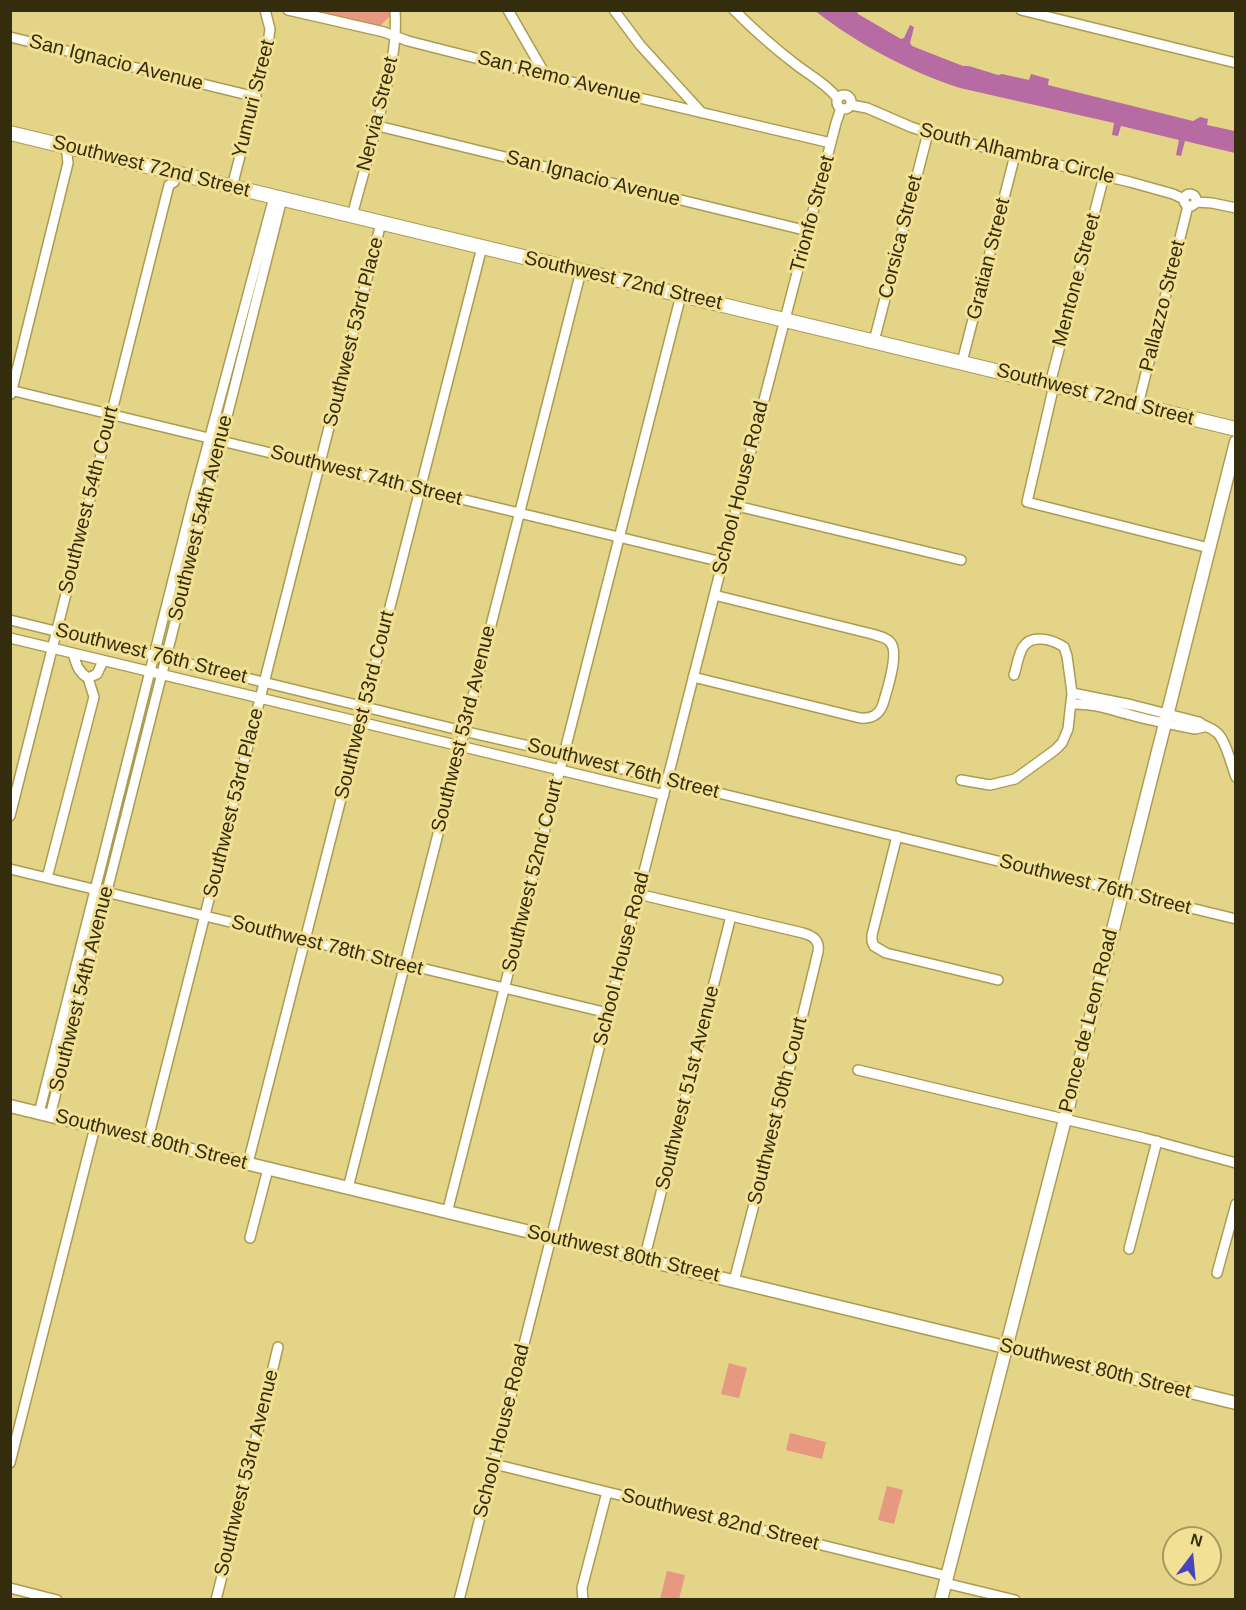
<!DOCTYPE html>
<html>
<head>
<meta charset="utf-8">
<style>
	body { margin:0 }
	#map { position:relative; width:1246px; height:1610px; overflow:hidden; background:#e4d488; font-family:Arial,sans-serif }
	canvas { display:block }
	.frame { position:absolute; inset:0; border:12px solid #342d0d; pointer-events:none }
	.north { position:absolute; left:1162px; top:1526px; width:60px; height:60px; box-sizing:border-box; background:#f2e195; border:2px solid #a6995f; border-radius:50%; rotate:16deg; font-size:16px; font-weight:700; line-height:24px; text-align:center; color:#342d0d }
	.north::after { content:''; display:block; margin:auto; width:21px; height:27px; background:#4745bb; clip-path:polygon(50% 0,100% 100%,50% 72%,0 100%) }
</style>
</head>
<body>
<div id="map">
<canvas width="1246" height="1610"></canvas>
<div class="frame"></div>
<div class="north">N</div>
</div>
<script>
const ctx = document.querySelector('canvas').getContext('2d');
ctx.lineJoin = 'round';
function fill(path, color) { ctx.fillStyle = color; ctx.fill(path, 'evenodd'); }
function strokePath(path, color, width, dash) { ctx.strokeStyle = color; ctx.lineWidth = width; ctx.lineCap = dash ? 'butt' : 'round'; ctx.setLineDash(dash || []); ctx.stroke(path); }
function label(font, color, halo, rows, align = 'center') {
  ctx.font = font + ' Arial,sans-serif'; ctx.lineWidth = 6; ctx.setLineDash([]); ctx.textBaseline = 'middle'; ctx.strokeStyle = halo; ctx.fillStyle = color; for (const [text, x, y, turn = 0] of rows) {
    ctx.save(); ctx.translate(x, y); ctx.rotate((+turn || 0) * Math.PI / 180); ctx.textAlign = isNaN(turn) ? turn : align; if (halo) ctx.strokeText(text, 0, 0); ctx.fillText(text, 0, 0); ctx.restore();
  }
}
fill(new Path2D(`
	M304 11H391L390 16 379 27Z
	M729 1363 747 1368 739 1398 721 1394Z
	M790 1433 826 1442 822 1459 786 1450Z
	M887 1486 903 1490 894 1524 878 1520Z
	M667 1571 685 1575 679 1599H660Z`), '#e69881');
fill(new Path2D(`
	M815 11H857L858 14 901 39 904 38 910 25 914 27 910 43 912 46 963 66H969L998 75 1002 74 1029 80 1031 74 1049 79 1048 85 1193 121 1200 117 1208 119 1207 125 1235 131V153L1185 141 1181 156 1176 155 1179 140 1121 126 1118 136 1112 135 1114 123 960 88C908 71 858 44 815 11Z`), '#b76ba3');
const minor = new Path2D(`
	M288 10 384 32 408 41 546 76 831 143
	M508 10 546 76
	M614 10 640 45 702 113
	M734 10C753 29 773 47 794 63 809 75 827 84 838 99
	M1021 10 1236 63
	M10 37 256 97
	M837 102a7 7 0 1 1 14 0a7 7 0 1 1-14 0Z
	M851 105 867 108 911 127 937 136 1130 182 1173 194 1184 199
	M378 126 808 231
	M232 187 267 51 270 29 265 10
	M1184 200a6 6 0 1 1 12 0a6 6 0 1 1-12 0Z
	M1196 202 1212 203 1236 208
	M352 216C363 174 376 132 386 89 392 63 397 38 395 10
	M874 341 928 133
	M962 362 1015 155
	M1050 384 1104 176
	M1054 385 1027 502 1209 548
	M10 390 722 562
	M11 394 68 163 67 154 69 148
	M1138 405 1188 206
	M737 506 961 560
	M10 620 463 731 564 754 661 779 1236 919
	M10 638 664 795
	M73 653C76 664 78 672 88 678L97 674 103 661
	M693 677 860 718C872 719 879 715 883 704 887 690 900 652 890 642 886 637 878 636 872 634L714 595
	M1072 693 1132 705 1199 722C1204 727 1211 727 1216 732 1226 739 1231 765 1236 777
	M1072 704C1093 703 1111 710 1131 715 1152 721 1174 725 1195 729L1204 727
	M961 780 990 785 1015 779 1055 750 1062 743 1068 729 1072 693 1067 656 1064 647C1053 640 1032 633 1023 647 1018 655 1017 666 1014 675
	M10 816 169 185 174 182 176 174
	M897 836 872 935V941L874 946 886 953 998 980
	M10 869 608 1013
	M47 878 94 697 88 678
	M638 894 803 933C813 936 820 940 818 952L793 1055 734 1281
	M858 1070 1144 1138 1236 1163
	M39 1113 193 500 274 197
	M50 1116 282 199
	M148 1139 381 223
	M248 1163 482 247
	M348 1188 581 271
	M447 1213 681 295
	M250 1238 268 1169
	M1129 1249 1157 1141
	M644 1260 731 916
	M1217 1273 1236 1204
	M10 1463 95 1127
	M494 1464 947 1576
	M945 1583 1015 1600
	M10 1588 57 1600
	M216 1600 245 1484 278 1347
	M459 1600 751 450 836 123 841 108
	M583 1600 582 1588 607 1492`);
const tertiary = new Path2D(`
	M10 1106 1236 1403
	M941 1600 1069 1104 1236 442`);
const secondary = new Path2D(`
	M10 133 1236 429`);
strokePath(minor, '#ac9c51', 12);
strokePath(tertiary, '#ac9c51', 15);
strokePath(secondary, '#ac9c51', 16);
strokePath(minor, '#fff', 9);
strokePath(tertiary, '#fff', 12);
strokePath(secondary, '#fff', 14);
label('20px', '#342d0d', '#f2e195', [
	["San Ignacio Avenue",116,63,14],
	["San Remo Avenue",559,78,14],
	["Yumuri Street",254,99,-76],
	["Nervia Street",378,114,-76],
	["South Alhambra Circle",1017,154,14],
	["Southwest 72nd Street",151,167,14],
	["San Ignacio Avenue",593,179,14],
	["Trionfo Street",813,214,-75],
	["Corsica Street",901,237,-76],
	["Gratian Street",989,259,-76],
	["Mentone Street",1077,280,-75],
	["Southwest 72nd Street",623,281,13],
	["Pallazzo Street",1163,306,-76],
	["Southwest 53rd Place",354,332,-76],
	["Southwest 72nd Street",1095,395,14],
	["Southwest 74th Street",366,476,14],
	["School House Road",741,488,-76],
	["Southwest 54th Court",89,500,-76],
	["Southwest 54th Avenue",201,518,-76],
	["Southwest 76th Street",151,654,14],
	["Southwest 53rd Court",365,705,-76],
	["Southwest 53rd Avenue",464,729,-76],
	["Southwest 76th Street",623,769,14],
	["Southwest 53rd Place",234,803,-76],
	["Southwest 52nd Court",533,876,-76],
	["Southwest 76th Street",1095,885,14],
	["Southwest 78th Street",327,946,14],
	["School House Road",622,959,-76],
	["Southwest 54th Avenue",82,989,-76],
	["Ponce de Leon Road",1089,1021,-76],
	["Southwest 51st Avenue",688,1088,-76],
	["Southwest 50th Court",778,1111,-76],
	["Southwest 80th Street",151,1140,14],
	["Southwest 80th Street",623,1254,13],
	["Southwest 80th Street",1095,1369,14],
	["School House Road",502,1431,-76],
	["Southwest 53rd Avenue",247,1473,-76],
	["Southwest 82nd Street",720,1520,14]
]);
</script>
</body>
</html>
